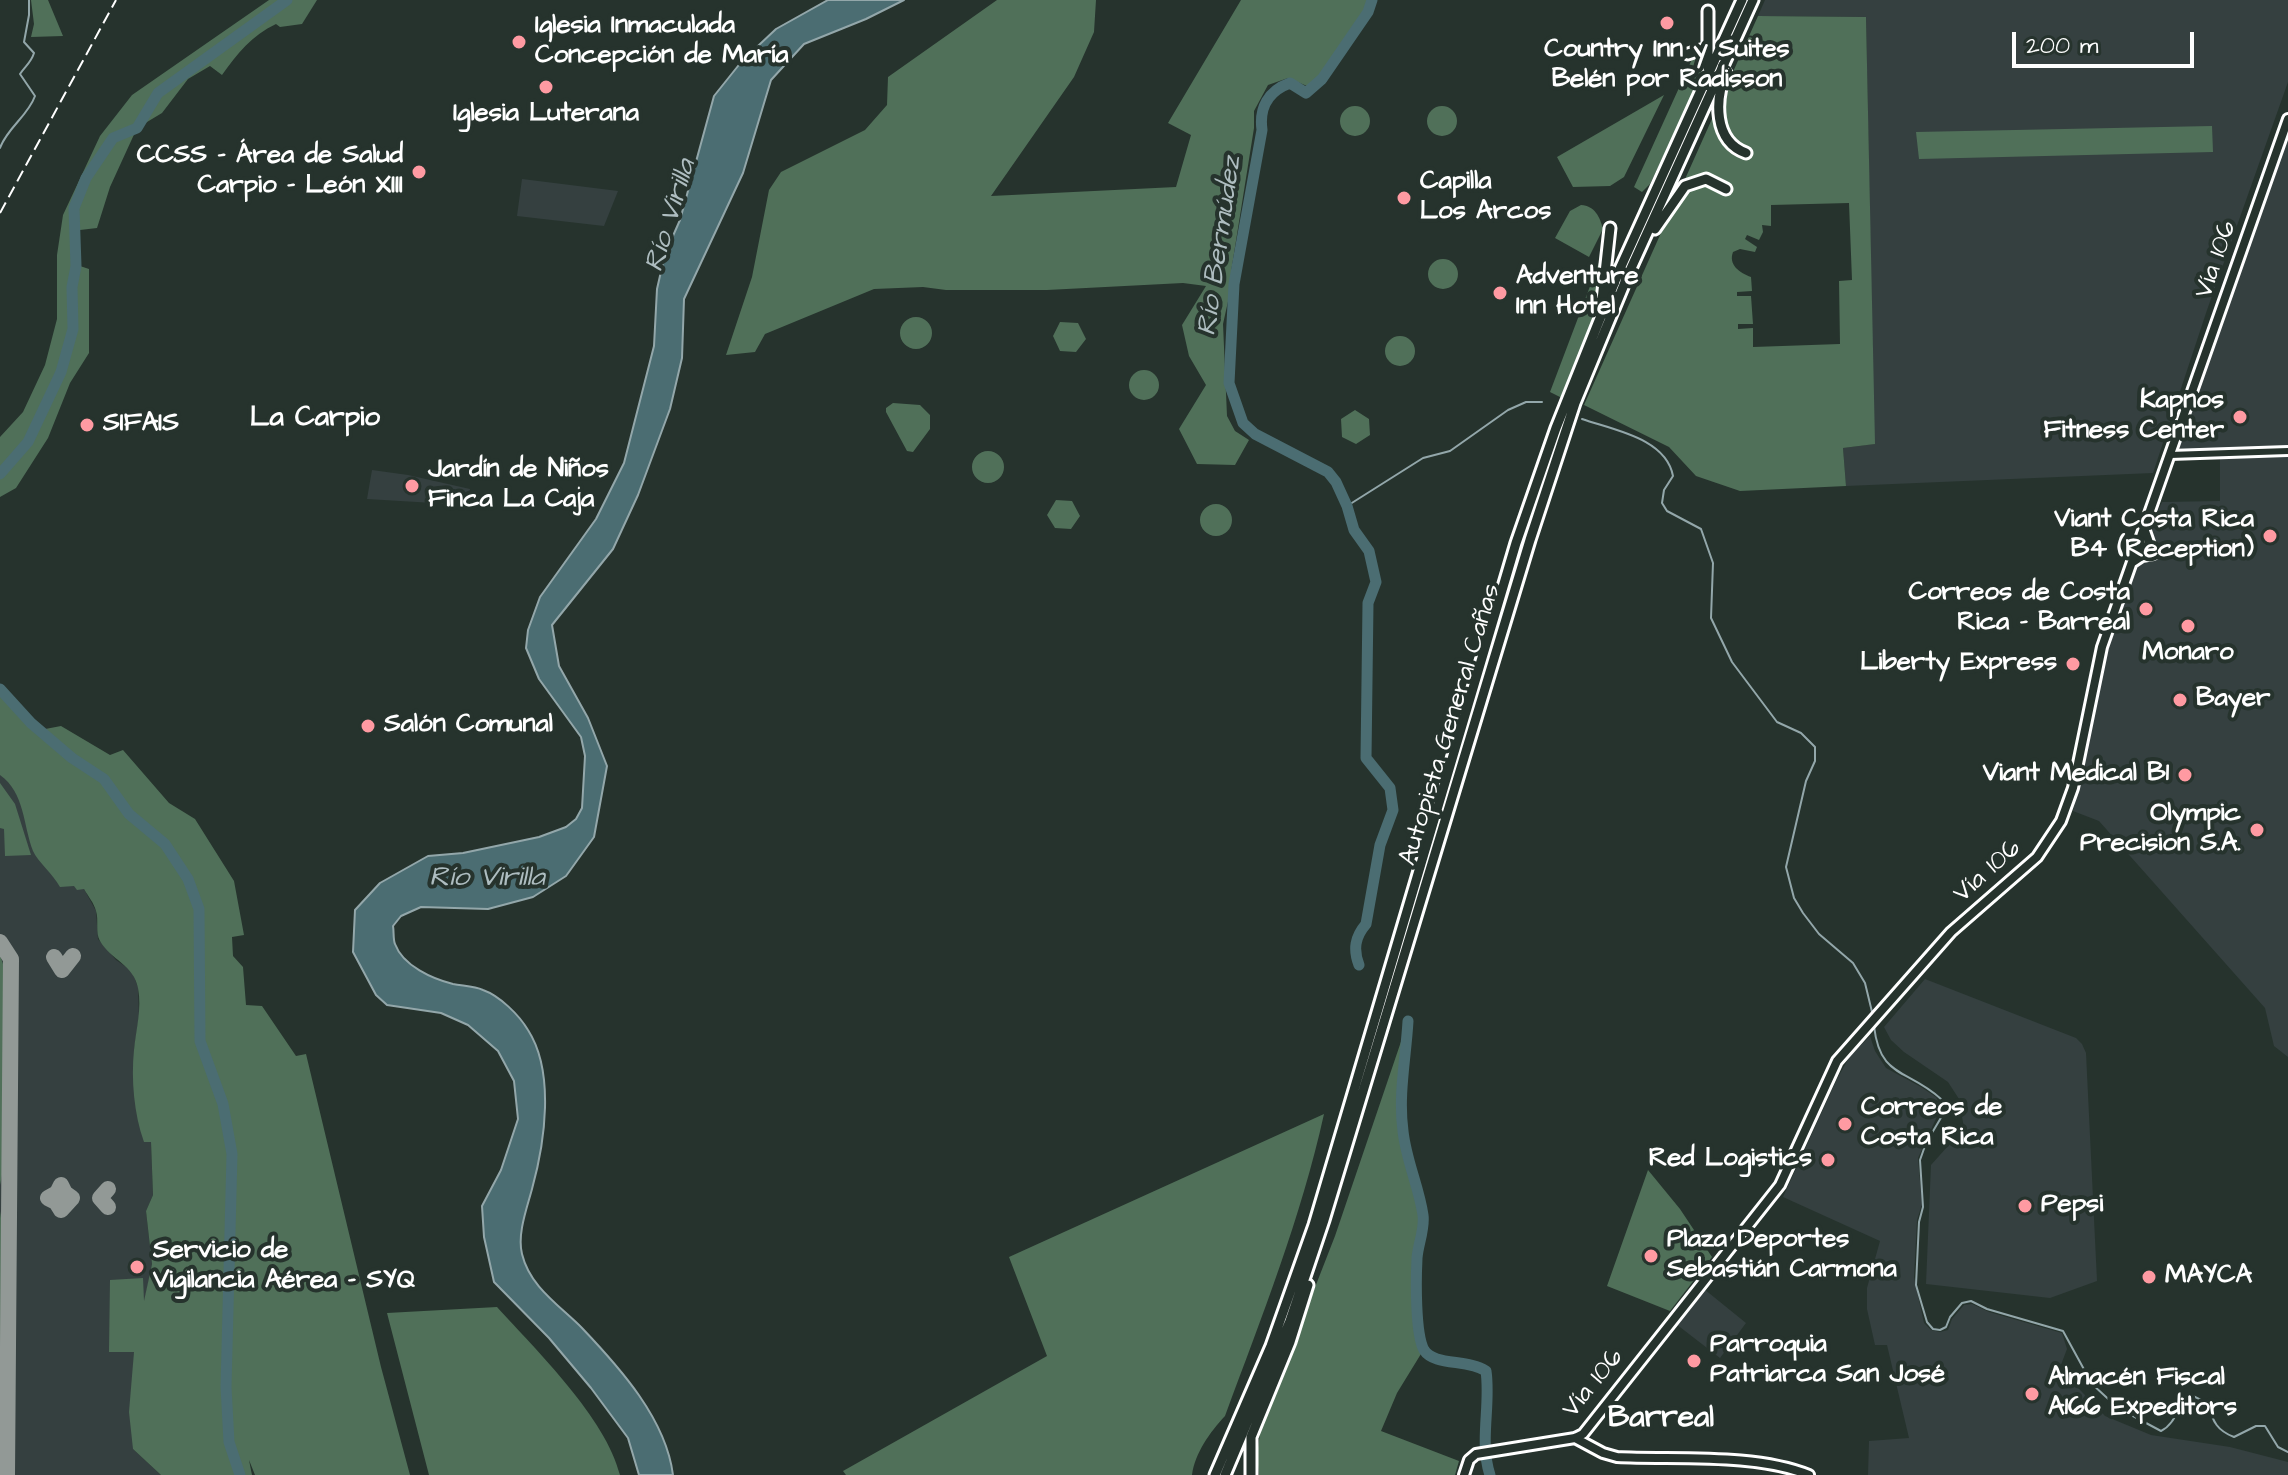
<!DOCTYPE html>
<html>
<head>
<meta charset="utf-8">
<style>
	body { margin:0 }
	#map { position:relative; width:2288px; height:1475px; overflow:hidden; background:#26332d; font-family:"Architects Daughter",sans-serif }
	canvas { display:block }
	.scale { position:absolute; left:2012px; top:32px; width:182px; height:36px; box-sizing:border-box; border:4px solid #fff; border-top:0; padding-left:10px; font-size:24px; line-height:28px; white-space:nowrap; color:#fff; -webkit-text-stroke:6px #26332d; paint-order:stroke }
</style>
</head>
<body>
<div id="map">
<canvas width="2288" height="1475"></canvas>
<div class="scale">200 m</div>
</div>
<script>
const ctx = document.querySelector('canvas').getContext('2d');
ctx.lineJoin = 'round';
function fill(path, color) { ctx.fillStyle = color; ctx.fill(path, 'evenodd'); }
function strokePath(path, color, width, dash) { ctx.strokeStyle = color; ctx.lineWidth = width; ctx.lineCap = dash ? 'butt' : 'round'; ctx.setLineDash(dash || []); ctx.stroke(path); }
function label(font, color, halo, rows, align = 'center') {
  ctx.font = font + ' "Architects Daughter",sans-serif'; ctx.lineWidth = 8; ctx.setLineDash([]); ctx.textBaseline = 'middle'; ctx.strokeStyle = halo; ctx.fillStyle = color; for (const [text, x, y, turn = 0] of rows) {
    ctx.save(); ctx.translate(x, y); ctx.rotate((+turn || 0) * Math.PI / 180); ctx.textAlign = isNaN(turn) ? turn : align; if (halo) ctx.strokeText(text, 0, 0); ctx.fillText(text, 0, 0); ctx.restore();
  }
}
fill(new Path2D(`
	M1765 0H2288V82L2207 310 2153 473 1846 486 1843 448 1874 444 1866 17 1758 16Z
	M2288 137V446L2177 451 2287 140Z
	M522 179 618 191 604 226 517 216Z
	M2288 457V1057L2274 1046 2265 1008 2099 821 2073 811 2109 641 2135 562 2162 502 2220 501V459Z
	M372 470 408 475 470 489 467 505 367 499Z
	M0 772 17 780 77 889H84L96 911 98 939 116 960 132 971 138 987 139 1017 134 1050 151 1142 153 1195 146 1211 152 1264 134 1354 133 1449 161 1475H0Z
	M1925 979 2076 1038 2082 1044 2086 1053 2097 1281 2050 1298 1926 1284 1931 1165 1964 1128 1959 1099 1948 1082 1904 1052 1891 1040 1884 1027Z
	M1870 1036 1875 1051 1886 1068 1921 1087 1936 1097 1939 1103V1112L1918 1158 1922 1204 1917 1220 1914 1277 1924 1323 1931 1330 1940 1332 1948 1330 1952 1319 1964 1305 1972 1304 1989 1312 2062 1333 2067 1349 2059 1370 2060 1369 2105 1416 2151 1435 2230 1447 2288 1462V1475H1868L1869 1441 1909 1438 1887 1345H1875L1867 1309V1288L1880 1241 1783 1197 1837 1079 1850 1056Z
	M1704 1289 1746 1323 1720 1358 1676 1324Z`), '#354040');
fill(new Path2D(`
	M31 0H48L63 36 31 37 34 24Z
	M269 0H317L302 24 280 27 276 24C252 35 237 54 222 75L210 66 188 79 162 113 137 128 110 187 97 228 80 230V266L89 269V353L70 383 48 438 16 488 0 497V437L23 412 45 365 57 319V255L63 215 100 136 132 95Z
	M997 0H1096L1094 32 1074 77 991 196 1176 187 1191 135 1168 123 1241 0H1376C1369 27 1329 69 1307 86L1288 78 1268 85 1254 111V128L1231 272V288L1223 324 1227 416 1235 431 1249 440 1235 465 1197 464 1179 429 1206 385 1189 356 1182 325 1206 286 1183 283 1047 290H946L923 287 874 289 765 334 755 352 726 355 752 277 769 190 781 172 865 130 887 105 888 77Z
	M1758 16 1866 17 1875 444 1843 448 1846 486 1740 491 1696 476 1669 447 1584 405ZM1849 203 1852 280 1839 281 1840 344 1753 347V328L1738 329V324H1753L1751 296H1737V292L1752 291 1751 277C1740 273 1728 265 1733 252L1740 249 1755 252 1757 247 1745 239 1747 235 1759 240 1763 232 1762 225 1771 226V205Z
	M1705 56 1704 71 1650 184 1642 192 1634 187 1693 57Z
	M1664 95 1624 177 1610 186 1573 187 1557 157Z
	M1427 121a15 15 0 1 1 30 0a15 15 0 1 1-30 0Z
	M1340 121a15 15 0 1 1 30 0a15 15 0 1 1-30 0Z
	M2212 126 2213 152 1919 159 1916 132Z
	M1581 205C1595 206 1600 217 1603 229L1589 257 1555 238 1570 211Z
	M1606 244 1595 316 1562 398 1550 392Z
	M1428 274a15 15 0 1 1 30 0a15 15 0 1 1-30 0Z
	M900 333a16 16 0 1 1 32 0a16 16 0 1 1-32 0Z
	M1060 322 1078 323 1086 339 1076 352 1060 351 1053 336Z
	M1385 351a15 15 0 1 1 30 0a15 15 0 1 1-30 0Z
	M1129 385a15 15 0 1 1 30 0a15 15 0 1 1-30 0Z
	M893 403 920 405 930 415V429L913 452 907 451 886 412V408Z
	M1355 410 1369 419 1370 435 1356 444 1342 437 1341 419Z
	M972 467a16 16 0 1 1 32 0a16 16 0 1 1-32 0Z
	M1056 500 1072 501 1080 516 1071 529 1055 528 1047 515Z
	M1200 520a16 16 0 1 1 32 0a16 16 0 1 1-32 0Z
	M0 689 40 730 61 726 110 755 123 750 169 803 195 819 234 881 244 935 232 937 233 956 243 967 246 1005 262 1006 296 1056 306 1054 381 1367 410 1475H255L249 1460 252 1475H161L133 1449 129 1412 134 1352H109L110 1280 143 1278 144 1301 152 1264 146 1211 153 1195 151 1142H144C134 1114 131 1079 134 1050 136 1029 142 1009 138 988 134 965 111 960 100 941 95 933 99 920 96 911 94 903 88 896 84 889L77 890 74 886 60 887C53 874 38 862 33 851 23 825 25 793 0 775Z
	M0 783 15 804 31 855 5 856 4 829 0 828Z
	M0 955 5 970V1000L4 1175H2L0 1185Z
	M1408 1021 1402 1098V1131L1424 1218 1417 1258 1419 1328 1424 1349 1397 1393 1381 1431 1459 1461 1455 1475H1259L1257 1455 1261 1426 1335 1236Z
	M1324 1114C1301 1218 1262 1316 1225 1416 1210 1432 1195 1453 1192 1475H846L843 1471 1047 1356 1009 1257Z
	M1648 1170 1680 1209 1712 1257 1670 1311 1607 1286Z
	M0 1211 1 1218H4L3 1475H0Z
	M497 1307C537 1351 606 1418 620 1475H429L387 1313Z`), '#507059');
const water = new Path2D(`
	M828 0H904L866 19 804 44 771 80 743 173 684 299 682 358 670 409 638 495 613 549 552 625 559 666 588 718 607 766 594 837 566 876 533 897 488 909 421 907 401 916 393 926C394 931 393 940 395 944 403 966 433 979 453 984 463 986 474 986 483 990 500 996 519 1015 528 1030 555 1072 545 1142 532 1189 527 1208 517 1234 522 1254 530 1287 559 1305 582 1328 620 1368 666 1419 673 1475H639L628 1438 591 1388 549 1338 494 1282 484 1237 482 1206 501 1170 518 1119 514 1081 498 1051 468 1025 441 1013 387 1005 376 995 353 952 355 910 380 883 428 856 463 853 539 837 566 827 576 819 582 808 585 756 581 737 539 679 526 648 528 630 540 597 596 519 624 463 654 346 657 289 665 254 680 220 714 96 742 61 776 29Z`);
fill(water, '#4b6d72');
strokePath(water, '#93a7aa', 2);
strokePath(new Path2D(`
	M0 148C7 128 28 116 35 96L20 74C25 66 31 63 34 53L24 42 29 15V0
	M1582 419C1613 430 1666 438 1673 476L1664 490 1662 503 1667 511 1701 529 1713 563 1711 618 1732 662 1777 722 1801 733 1815 747V761L1806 781 1786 867 1794 898 1803 913 1819 934 1853 963 1865 983 1873 1016
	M1347 506 1423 458 1450 451 1508 410 1526 402H1542
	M1874 1026C1880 1079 1907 1068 1941 1099L1942 1116 1926 1143 1920 1160 1923 1207 1919 1222 1916 1285 1927 1322 1933 1329 1940 1330 1946 1327 1950 1317 1962 1303 1971 1301 1987 1309 2063 1331 2092 1384 2118 1408 2161 1431C2177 1423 2177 1405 2189 1394L2209 1404C2212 1422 2218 1431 2234 1437L2256 1426H2265L2278 1447 2288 1452`), '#93a7aa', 2);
strokePath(new Path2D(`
	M0 474 28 442 61 372 73 329 72 287 76 266 74 208 86 178 113 138 137 128 158 93 287 0
	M0 689 31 723 72 758 104 779 129 814 165 844 188 879 199 909 200 1041 223 1104 232 1154 226 1387 229 1442 240 1475
	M1359 965C1353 949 1355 937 1366 924L1380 845 1393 810 1390 788 1366 758 1368 603 1376 582 1369 551 1354 530 1347 506 1336 482 1328 472 1255 434 1243 423 1229 383 1234 284 1262 130C1259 108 1268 91 1290 83L1306 93 1322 79 1368 12 1372 0
	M1408 1021C1406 1057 1398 1095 1403 1131 1406 1160 1419 1187 1423 1215 1425 1229 1418 1244 1417 1258 1416 1278 1415 1334 1424 1350 1434 1366 1468 1359 1486 1371 1491 1405 1479 1442 1490 1475`), '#4b6d72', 11);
strokePath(new Path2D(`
	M0 942 11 959 7 1475
	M54 957 62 970 73 956
	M61 1185 65 1193 72 1198 61 1210 56 1202 48 1198 57 1193Z
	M108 1207 100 1198 108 1189`), '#929996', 16);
const minor = new Path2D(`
	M2170 455 2288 451`);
const major = new Path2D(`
	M2133 562 2142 556 2153 554 2144 528
	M1575 1438 1603 1453 1617 1457C1675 1460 1755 1453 1809 1475
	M1464 1475 1469 1460 1476 1454 1575 1438 1583 1434 1780 1185 1837 1061 1951 932 2037 857 2061 821 2073 788 2102 647 2288 119`);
const highway = new Path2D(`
	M1708 11V68
	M1688 54 1700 50 1708 57
	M1726 73C1715 99 1713 141 1746 153
	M1655 229 1685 186 1706 179 1726 189
	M1602 300 1610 228
	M1215 1475 1271 1346 1314 1225 1516 543 1556 428 1619 271 1742 0
	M1225 1475 1290 1321 1324 1220 1530 540 1575 403 1628 275 1753 0
	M1251 1475V1437L1290 1342 1308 1285`);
strokePath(minor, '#fff', 12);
strokePath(major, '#fff', 14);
strokePath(highway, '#fff', 15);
strokePath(minor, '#26332d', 6);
strokePath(major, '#26332d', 8);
strokePath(highway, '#26332d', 9);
strokePath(new Path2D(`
	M0 213 116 0`), '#fff', 2, [12, 6]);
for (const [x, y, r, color] of [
	[1667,23,8,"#ff9aa2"],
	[519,42,8,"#ff9aa2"],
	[546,87,8,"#ff9aa2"],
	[419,172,8,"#ff9aa2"],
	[1404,198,8,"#ff9aa2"],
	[1500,293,8,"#ff9aa2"],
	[2240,417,8,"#ff9aa2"],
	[87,425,8,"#ff9aa2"],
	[412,486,8,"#ff9aa2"],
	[2270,536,8,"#ff9aa2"],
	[2146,609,8,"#ff9aa2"],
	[2188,626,8,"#ff9aa2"],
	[2073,664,8,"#ff9aa2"],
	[2180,700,8,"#ff9aa2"],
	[368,726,8,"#ff9aa2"],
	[2185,775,8,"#ff9aa2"],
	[2257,830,8,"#ff9aa2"],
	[1845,1124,8,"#ff9aa2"],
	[1828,1160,8,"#ff9aa2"],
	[2025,1206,8,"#ff9aa2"],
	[1651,1256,8,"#ff9aa2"],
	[137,1267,8,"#ff9aa2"],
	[2149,1277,8,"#ff9aa2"],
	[1694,1361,8,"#ff9aa2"],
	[2032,1394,8,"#ff9aa2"]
]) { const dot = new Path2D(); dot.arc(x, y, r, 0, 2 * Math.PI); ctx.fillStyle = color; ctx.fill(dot); strokePath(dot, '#26332d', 3); }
label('bold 26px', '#fff', '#26332d', [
	["Iglesia Inmaculada",535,27],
	["Concepción de María",535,57],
	["Country Inn y Suites",1667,51,"center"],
	["Belén por Radisson",1667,81,"center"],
	["Iglesia Luterana",546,115,"center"],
	["CCSS - Área de Salud",403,157,"right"],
	["Carpio - León XIII",403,187,"right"],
	["Capilla",1420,183],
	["Los Arcos",1420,213],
	["Adventure",1516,278],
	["Inn Hotel",1516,308],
	["Kapnos",2224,402,"right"],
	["Fitness Center",2224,432,"right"],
	["SIFAIS",103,425],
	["Jardín de Niños",428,471],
	["Finca La Caja",428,501],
	["Viant Costa Rica",2254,521,"right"],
	["B4 (Reception)",2254,551,"right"],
	["Correos de Costa",2130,594,"right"],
	["Rica - Barreal",2130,624,"right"],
	["Monaro",2188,654,"center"],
	["Liberty Express",2057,664,"right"],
	["Bayer",2196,700],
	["Salón Comunal",384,726],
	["Viant Medical B1",2169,775,"right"],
	["Olympic",2241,815,"right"],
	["Precision S.A.",2241,845,"right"],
	["Correos de",1861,1109],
	["Costa Rica",1861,1139],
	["Red Logistics",1812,1160,"right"],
	["Pepsi",2041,1206],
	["Plaza Deportes",1667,1241],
	["Sebastián Carmona",1667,1271],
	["Servicio de",153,1252],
	["Vigilancia Aérea - SYQ",153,1282],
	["MAYCA",2165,1277],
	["Parroquia",1710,1346],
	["Patriarca San José",1710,1376],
	["Almacén Fiscal",2048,1379],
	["A166 Expeditors",2048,1409]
], 'left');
label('26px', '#fff', '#26332d', [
	["Vía 106",2217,260,-71],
	["Autopista General Cañas",1451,725,-73],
	["Vía 106",1988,872,-42],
	["Vía 106",1594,1384,-51]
]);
label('italic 28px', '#aebdc0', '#26332d', [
	["Río Virilla",672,216,-73],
	["Río Bermúdez",1221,246,-82],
	["Río Virilla",487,879]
]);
label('bold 28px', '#fff', '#26332d', [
	["La Carpio",315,419]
]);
label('bold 30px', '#fff', '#26332d', [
	["Barreal",1661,1420]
]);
</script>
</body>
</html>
